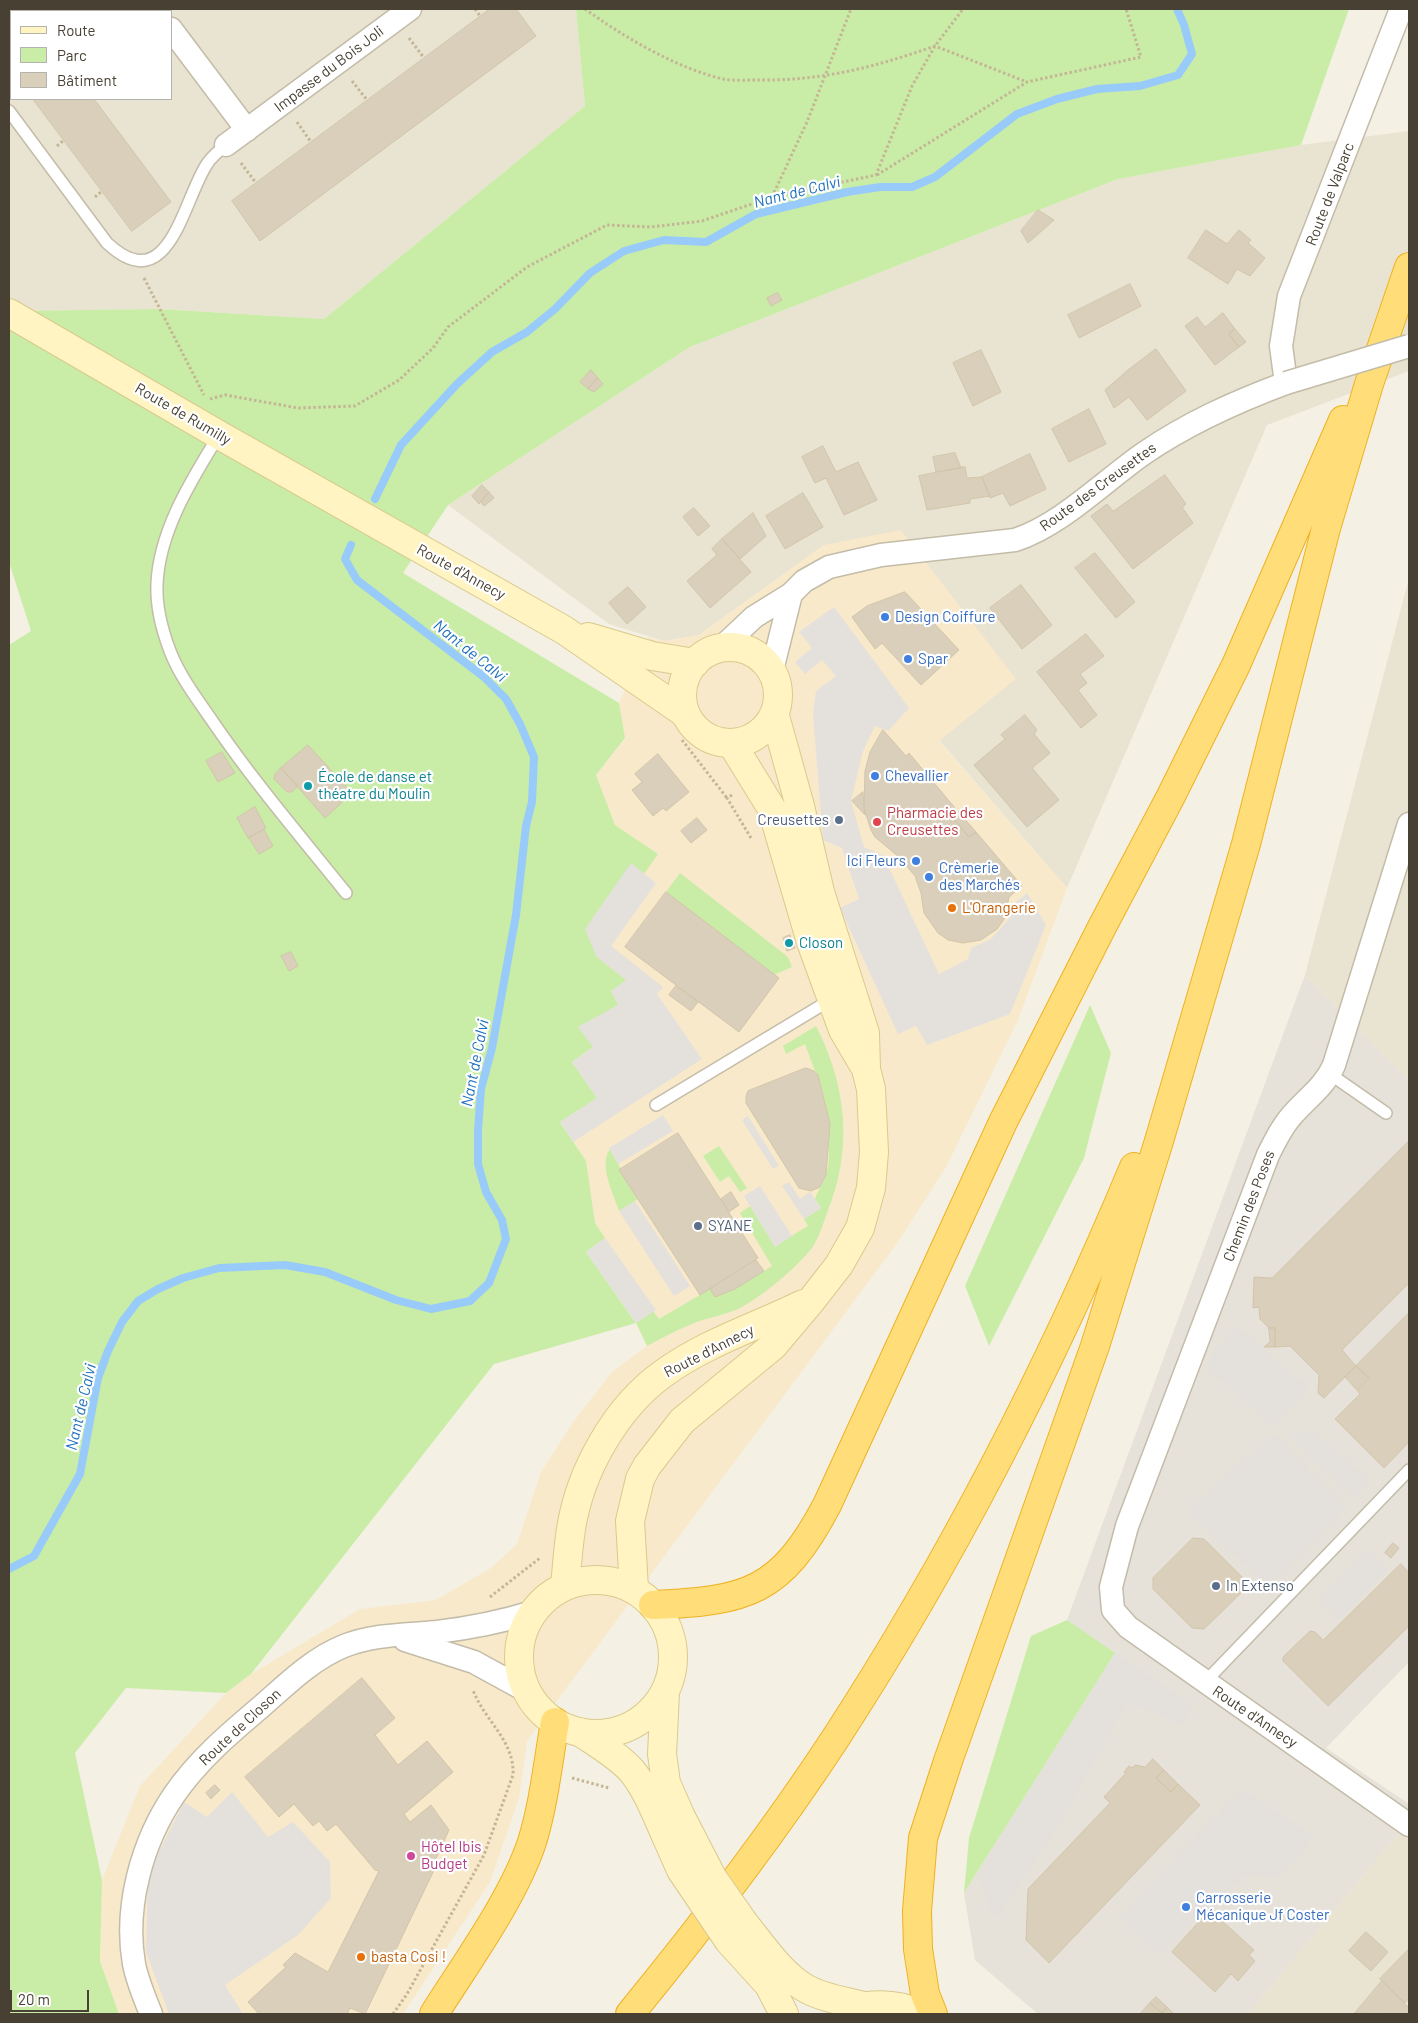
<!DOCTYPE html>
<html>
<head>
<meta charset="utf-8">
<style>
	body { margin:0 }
	#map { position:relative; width:1418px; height:2023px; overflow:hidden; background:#f4f0e3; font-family:Barlow,sans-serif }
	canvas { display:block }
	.frame { position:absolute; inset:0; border:10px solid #474033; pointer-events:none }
	.legend { position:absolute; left:10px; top:10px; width:162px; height:90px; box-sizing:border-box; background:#fff; border:1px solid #b5b3ad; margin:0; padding:6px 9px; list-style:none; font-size:15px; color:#474033 }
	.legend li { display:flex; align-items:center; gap:10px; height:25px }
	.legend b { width:25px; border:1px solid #b5b3ad }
	.scale { position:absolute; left:10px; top:1990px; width:79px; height:22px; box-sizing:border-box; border:2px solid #474033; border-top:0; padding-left:6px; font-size:15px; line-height:18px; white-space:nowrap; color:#474033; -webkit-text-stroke:4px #fff; paint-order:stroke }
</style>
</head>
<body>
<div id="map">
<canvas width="1418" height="2023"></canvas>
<div class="frame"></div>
<ul class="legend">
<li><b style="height:6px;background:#fff4c2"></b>Route</li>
<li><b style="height:14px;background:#c9eda7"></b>Parc</li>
<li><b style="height:14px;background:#dacfba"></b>Bâtiment</li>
</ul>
<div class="scale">20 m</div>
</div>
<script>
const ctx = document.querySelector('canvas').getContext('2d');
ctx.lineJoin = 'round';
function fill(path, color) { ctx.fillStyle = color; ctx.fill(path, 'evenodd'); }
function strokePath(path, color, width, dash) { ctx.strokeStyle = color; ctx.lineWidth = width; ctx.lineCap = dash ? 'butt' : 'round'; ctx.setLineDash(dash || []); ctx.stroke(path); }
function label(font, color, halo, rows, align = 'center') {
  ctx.font = font + ' Barlow,sans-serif'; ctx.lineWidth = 4.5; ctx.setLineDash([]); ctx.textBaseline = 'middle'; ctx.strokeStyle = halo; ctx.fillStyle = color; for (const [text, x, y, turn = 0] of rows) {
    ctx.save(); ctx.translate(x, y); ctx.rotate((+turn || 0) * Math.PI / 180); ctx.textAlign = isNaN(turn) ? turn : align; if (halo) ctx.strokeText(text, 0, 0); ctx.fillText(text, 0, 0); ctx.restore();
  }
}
fill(new Path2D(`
	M9 9H576L585 106 324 319 159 309 9 311ZM11 11H171V99H11Z
	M1409 131V371L1267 425 1067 888 939 740 824 545 699 635 664 641 609 624 448 505 690 347 1118 179 1301 145Z
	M1409 578V1081L1305 975Z
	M1409 1821V2014H1248Z`), '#e9e3d1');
fill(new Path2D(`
	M901 530 1016 679 939 741 1067 888 1018 1020 946 1167 898 1242 527 1741 519 1798 490 1882 403 2014H119L100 1961 102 1880 140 1786 226 1693 251 1674 360 1609 436 1600 491 1568 517 1544 541 1472 574 1421 612 1372 647 1346 569 1170 615 825 596 775 625 739 619 703 648 637 664 641 699 635 824 545Z`), '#f9e9cb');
fill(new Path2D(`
	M1305 975 1409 1081V1662L1326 1748 1409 1804V1821L1248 2014H1038L975 1960 964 1893 1114 1654 1067 1620Z`), '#e6e1d9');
fill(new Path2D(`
	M576 9H1349L1301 145 1118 179 690 347 448 505 403 573 619 703 625 738 596 775 615 825 658 854 644 874 631 864 596 956 626 980 618 1005 601 1015 593 1047 572 1062 597 1098 560 1122 586 1161 595 1223 605 1238 586 1252 636 1323 653 1311 659 1319 710 1289 715 1297 735 1289 772 1266 740 1213 750 1206 775 1246 808 1226 804 1219 821 1208 815 1199C818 1190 824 1183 826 1175 829 1167 829 1156 829 1148 831 1102 819 1084 805 1044L786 1054 783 1046 816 1026C847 1086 853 1150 827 1213 823 1224 819 1238 812 1248 796 1268 764 1295 742 1307 727 1315 708 1317 692 1324 677 1330 662 1338 647 1346L636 1323 494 1364 251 1674 226 1693 126 1688 75 1753 102 1880 100 1961 119 2014H9V645L31 631 9 562V311L159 309 324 319 585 106Z
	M680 873 788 957 792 967 774 975 666 892Z
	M1090 1005 1111 1053 1084 1158 989 1346 965 1286Z
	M719 1146 747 1188 740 1192 729 1176 720 1182 703 1156Z
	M610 1149 621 1169 619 1170 638 1199 619 1211C614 1195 598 1165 610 1149Z
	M1067 1620 1115 1653 964 1893 969 1838 1031 1636Z`), '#c9eda7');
fill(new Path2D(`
	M834 607 909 708 888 731 875 726 863 751 851 801 864 847 883 855 939 974 968 959 971 948 991 939 1008 920 1013 905 1027 893 1046 925 1010 1014 927 1045 916 1026 898 1034 840 908 859 899 842 848 823 840 813 714 816 691 836 676 822 660 805 674 795 662 812 648 799 632Z
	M631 863 656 883 611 946 663 987 657 994 702 1059 573 1142 560 1122 597 1098 572 1062 593 1047 578 1027 618 1005 611 991 626 980 596 956 585 929Z
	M663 1115 673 1131 618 1164 609 1148Z
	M748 1116 779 1166 773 1169 742 1120Z
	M789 1182 800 1199 810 1192 821 1208 804 1219 782 1186Z
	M760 1186 792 1236 775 1247 744 1196Z
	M635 1201 690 1286 674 1296 619 1211Z
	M605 1238 656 1310 636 1323 586 1252Z
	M1235 1325 1308 1388 1272 1427 1206 1366Z
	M1315 1431 1370 1482 1355 1498 1289 1436Z
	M1274 1434 1346 1508 1269 1586 1186 1511Z
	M1367 1550 1388 1569 1340 1620 1319 1600Z
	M1115 1653 1192 1705 1182 1725 1127 1701 1060 1823 1001 1912 993 1917 978 1873Z
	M1242 1789 1314 1836 1278 1878 1245 1875 1157 1954 1119 1917Z
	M232 1792 268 1837 293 1822 330 1862 331 1898 298 1935 225 1985 243 2014H169L146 1952 148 1873 184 1802 207 1817Z`), '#e4e1dd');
strokePath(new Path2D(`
	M375 499 401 445 457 384 492 352 527 332 555 309 590 273 624 251 664 240 706 242 756 214 847 192 880 187H912L935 177 1017 114 1057 99 1097 89 1140 86 1178 75 1192 54 1184 25 1177 9
	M9 1569 34 1556 80 1474 98 1378 108 1351 122 1322 138 1301 158 1289 183 1278 219 1268 285 1265 325 1272 396 1300 431 1309 470 1301 489 1283 506 1239 502 1220 486 1192 478 1164V1130L481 1089 492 1048 516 915 526 826 532 802 534 757 520 724 506 699 484 677 357 580 345 559 351 545`), '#98cbf9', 8);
const building = new Path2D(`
	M9 9H28L29 11H11V69L9 65Z
	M490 9H516L536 36 260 241 232 201Z
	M33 99H94L171 202 132 231Z
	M1038 210 1054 220 1028 243 1021 231Z
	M1206 230 1227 244 1239 230 1251 240 1248 243 1265 258 1250 276 1237 269 1228 284 1188 258Z
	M1130 284 1141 306 1079 338 1068 315Z
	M778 293 782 300 771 306 767 298Z
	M1223 313 1235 329 1229 334 1239 347 1215 365 1185 326 1197 317 1205 327Z
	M1235 329 1246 342 1239 347 1229 334Z
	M1156 349 1186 391 1147 420 1129 397 1114 408 1105 390 1128 370Z
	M981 350 1001 392 973 406 953 363Z
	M591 370 598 378 588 389 580 382Z
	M598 378 603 384 594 392 588 389Z
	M1089 409 1106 444 1069 462 1052 429Z
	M823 446 836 472 858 462 877 500 844 515 826 478 815 483 802 457Z
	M955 453 961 468 936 472 933 457Z
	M1030 454 1046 489 1010 506 1003 493 990 498 982 477Z
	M965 467 967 478 982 477 990 496 970 499V503L927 510 919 476Z
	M1165 475 1186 504 1182 507 1193 523 1133 569 1091 516 1107 504 1113 511Z
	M482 485 489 492 479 504 472 496Z
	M489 492 494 498 484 506 481 502Z
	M803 493 823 527 785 549 766 516Z
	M694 508 710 526 698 536 683 517Z
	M753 513 766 536 740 559 722 539Z
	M722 539 751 572 710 608 687 581 717 555 712 549Z
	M1095 553 1135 602 1116 618 1075 568Z
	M1021 585 1052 625 1022 649 990 608Z
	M628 587 646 607 627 624 609 603Z
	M905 592 959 650 921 685 882 643 875 649 852 617 867 606Z
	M1086 634 1104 656 1080 674 1087 683 1078 690 1097 715 1081 728 1037 672Z
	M1025 715 1037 730 1034 734 1050 753 1032 768 1059 800 1027 827 974 765 1005 739 1001 735Z
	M883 730 906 756 909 753 955 808 949 813 969 837 976 832 1022 886 1009 897 1005 918 997 929 981 940 963 943 948 940 938 933 924 913 921 893 915 876 899 857 875 837 871 830 864 808 865 771 870 752Z
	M308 745 352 793 325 818 281 768Z
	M222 752 235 773 218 782 206 761Z
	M658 754 689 792 666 811 663 808 653 816 632 790 642 782 635 774Z
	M281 768 298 786 292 792H287L274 779 275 774Z
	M863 792 864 808 865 815 852 801Z
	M255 807 266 828 248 838 237 818Z
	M955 808 976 832 969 837 949 813Z
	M697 818 707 830 691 843 681 831Z
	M264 830 273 846 259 854 249 838Z
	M666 892 779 978 739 1032 625 947Z
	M790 935 795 948 787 951 783 938Z
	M291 952 298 966 289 971 281 956Z
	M676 986 698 1002 691 1011 669 995Z
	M806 1068 814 1071 818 1075 830 1124 826 1175 820 1187 811 1191 799 1188 746 1103V1096L748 1091Z
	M678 1133 758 1258 700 1295 619 1170Z
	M1409 1141V1283L1342 1350 1356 1366 1324 1398 1318 1393 1319 1375 1290 1346 1275 1347V1328H1269L1260 1319 1259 1307 1253 1308 1254 1277 1272 1278Z
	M731 1192 739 1205 729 1212 721 1199Z
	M756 1260 764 1271 735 1289 715 1297 710 1289Z
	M1409 1313V1442L1384 1468 1335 1419 1360 1394 1357 1390 1369 1378 1356 1366Z
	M1269 1328H1275V1347H1264L1270 1342Z
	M1356 1366 1369 1378 1357 1390 1345 1377Z
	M1193 1538 1204 1539 1244 1579V1590L1204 1629 1192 1628 1153 1589V1578Z
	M1393 1543 1399 1548 1391 1558 1385 1553Z
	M1401 1564 1409 1573V1626L1328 1706 1283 1661V1657L1310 1631 1315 1632 1323 1640Z
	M362 1678 395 1718 375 1735 398 1765 427 1741 453 1772 404 1814 410 1822 431 1805 449 1830 433 1865 436 1866 365 2014 350 2008 347 2014H259L248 2002 286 1967 283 1965 295 1953 328 1972 379 1871 375 1870 336 1824 327 1831 319 1821 313 1826 294 1804 279 1817 245 1777Z
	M1153 1759 1164 1770 1156 1778 1171 1792 1178 1784 1200 1805 1049 1963 1026 1940 1028 1889 1110 1803 1104 1797 1126 1773 1124 1772 1129 1766 1132 1768 1135 1765 1145 1767Z
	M1164 1770 1178 1784 1171 1792 1156 1778Z
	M215 1785 220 1790 211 1799 206 1793Z
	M1210 1910 1254 1950 1249 1955 1255 1961 1238 1981 1231 1974 1215 1992 1172 1952Z
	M1366 1932 1388 1952 1371 1971 1349 1951Z
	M1409 1949V1998L1405 2003 1380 1979Z
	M1382 1981 1409 2008V2014L1355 2013Z
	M1156 1997 1167 2007 1162 2013 1150 2003Z
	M1150 2003 1162 2013 1167 2007 1174 2014H1140Z`);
fill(building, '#dacfba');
strokePath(building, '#d2c5aa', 1);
const service = new Path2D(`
	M9 111 107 243C169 301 183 200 207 164 212 156 219 151 226 145
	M219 435C192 479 159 531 157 584 156 607 162 630 170 651 180 677 198 700 213 722 254 782 301 837 346 893
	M1330 1074 1386 1113
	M656 1105 832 999
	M1205 1682 1409 1470`);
const minor = new Path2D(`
	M156 9 158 11
	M171 29 247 130
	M226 145 410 9
	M721 648 754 617 791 594 804 581 829 567 881 555 1015 540C1061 525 1103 482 1143 454 1188 423 1235 402 1286 383L1281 346 1289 296 1401 9
	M772 670 791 594
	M1409 824 1334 1065C1326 1084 1310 1096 1296 1111 1284 1123 1276 1139 1268 1155L1127 1526 1111 1587 1113 1610 1128 1627 1409 1825
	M405 1640 474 1662 527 1691
	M151 2014C145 1999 137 1980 134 1964 124 1907 142 1842 174 1795 198 1760 230 1733 262 1706 287 1684 312 1659 344 1646 375 1634 405 1635 437 1632 470 1628 501 1622 533 1612`);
const secondary = new Path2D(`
	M9 313 219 435 564 630 686 714
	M588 637 652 656 695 663
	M682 695a48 48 0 1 1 96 0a48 48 0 1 1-96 0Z
	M732 744 772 809 811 942 843 1030 863 1064
	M519 1657a77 77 0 1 1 154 0a77 77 0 1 1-154 0Z
	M565 1586C567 1567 568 1548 571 1529 580 1471 616 1407 664 1373 705 1343 758 1326 803 1304
	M634 1589 630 1521 640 1479 647 1466 682 1421 773 1346 811 1301 839 1265 860 1228 871 1188 874 1152 871 1089 866 1069 865 1033 820 892 800 806 775 716
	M665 1693 662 1754 666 1783 681 1817
	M580 1732C598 1744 617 1755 631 1770 647 1789 656 1814 666 1836
	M744 1923C762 1945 780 1973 805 1988 822 1998 845 2001 864 2006
	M729 1941 769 1985 784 2014
	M848 2010C873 2003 897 2003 921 2014`);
const trunk = new Path2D(`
	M653 1605C748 1601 781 1592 827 1505L1003 1122 1103 925 1171 796 1236 665 1343 420
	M434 2014C466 1963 513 1899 532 1842 544 1803 548 1762 555 1722
	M630 2014C702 1926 772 1835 835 1739 952 1559 1051 1366 1134 1167
	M933 2014 925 1994 918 1949 917 1911 923 1838 948 1761 1095 1346 1159 1141 1246 844 1326 528 1369 384 1409 267`);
strokePath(service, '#c3bca8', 14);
strokePath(minor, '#c3bca8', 25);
strokePath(secondary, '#d9ca8d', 30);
strokePath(trunk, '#efb122', 30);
strokePath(new Path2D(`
	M475 9 480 16
	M585 9C624 37 676 68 723 79 734 81 747 80 758 80 822 81 875 67 935 46L1027 82
	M409 38 424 58
	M352 81 367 100
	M297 122 311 142
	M57 146 64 140
	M241 163 256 183
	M877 175 1027 82 1141 57 1126 9
	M95 197 102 191
	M772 197 807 122 851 9
	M144 278 204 395
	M210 399 225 395 298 408 355 406 399 380 433 348 448 327 527 267 607 225 651 227 702 221 772 197 876 175 912 86 935 46 963 9
	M682 740 727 798
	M732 795 727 798 751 838
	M490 1597 540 1558
	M572 1778 609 1788
	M393 2014 407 1994 484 1855 513 1775C515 1741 484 1720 473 1690`), '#c4b695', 3, [2.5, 2.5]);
strokePath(service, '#fff', 11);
strokePath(minor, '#fff', 22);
strokePath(secondary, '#fff4c2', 28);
strokePath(trunk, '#ffde7a', 28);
const minorBridge = new Path2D(`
	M1286 383 1409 346`);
const secondaryBridge = new Path2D(`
	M681 1817 712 1877 744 1923
	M666 1836 681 1870 729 1941`);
strokePath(minorBridge, '#c3bca8', 25, []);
strokePath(secondaryBridge, '#d9ca8d', 30, []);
strokePath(minorBridge, '#fff', 22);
strokePath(secondaryBridge, '#fff4c2', 28);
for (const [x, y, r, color] of [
	[885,617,5,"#3f7fe0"],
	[908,659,5,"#3f7fe0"],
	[875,776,5,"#3f7fe0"],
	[308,786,5,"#0f9aa8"],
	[839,820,5,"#5c6f8a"],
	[877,822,5,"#e0444e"],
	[916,861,5,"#3f7fe0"],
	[929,877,5,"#3f7fe0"],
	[952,908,5,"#e8710a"],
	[789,943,5,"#0f9aa8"],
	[698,1226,5,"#5c6f8a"],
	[1216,1586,5,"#5c6f8a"],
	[411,1856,5,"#d1479c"],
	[1186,1907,5,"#3f7fe0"],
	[361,1957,5,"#e8710a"]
]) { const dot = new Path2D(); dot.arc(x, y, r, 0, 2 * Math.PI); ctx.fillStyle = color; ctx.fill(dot); strokePath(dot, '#fff', 2); }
label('15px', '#474033', '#fff', [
	["Impasse du Bois Joli",329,69,-37],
	["Route de Valparc",1330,194,-69],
	["Route de Rumilly",183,414,30],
	["Route des Creusettes",1098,487,-36],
	["Route d'Annecy",461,572,29],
	["Chemin des Poses",1249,1206,-69],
	["Route d'Annecy",709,1351,-27],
	["Route d'Annecy",1255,1717,34],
	["Route de Closon",240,1727,-43]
]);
label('15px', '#366cbe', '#fff', [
	["Design Coiffure",895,617],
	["Spar",918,659],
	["Chevallier",885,776],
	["Ici Fleurs",906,861,"right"],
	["Crèmerie",939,868],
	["des Marchés",939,885],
	["Carrosserie",1196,1898],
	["Mécanique Jf Coster",1196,1915]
], 'left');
label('15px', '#0d838f', '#fff', [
	["École de danse et",318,777],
	["théatre du Moulin",318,794],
	["Closon",799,943]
], 'left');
label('15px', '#be3a42', '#fff', [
	["Pharmacie des",887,813],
	["Creusettes",887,830]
], 'left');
label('15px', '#4e5e75', '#fff', [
	["Creusettes",829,820,"right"],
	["SYANE",708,1226],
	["In Extenso",1226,1586]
], 'left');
label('15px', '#c56008', '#fff', [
	["L'Orangerie",962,908],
	["basta Cosi !",371,1957]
], 'left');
label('15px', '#b23c85', '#fff', [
	["Hôtel Ibis",421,1847],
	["Budget",421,1864]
], 'left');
label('italic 16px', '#2071be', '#fff', [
	["Nant de Calvi",797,192,-14],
	["Nant de Calvi",470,651,39],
	["Nant de Calvi",475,1063,-79],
	["Nant de Calvi",81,1407,-77]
]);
</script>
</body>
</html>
